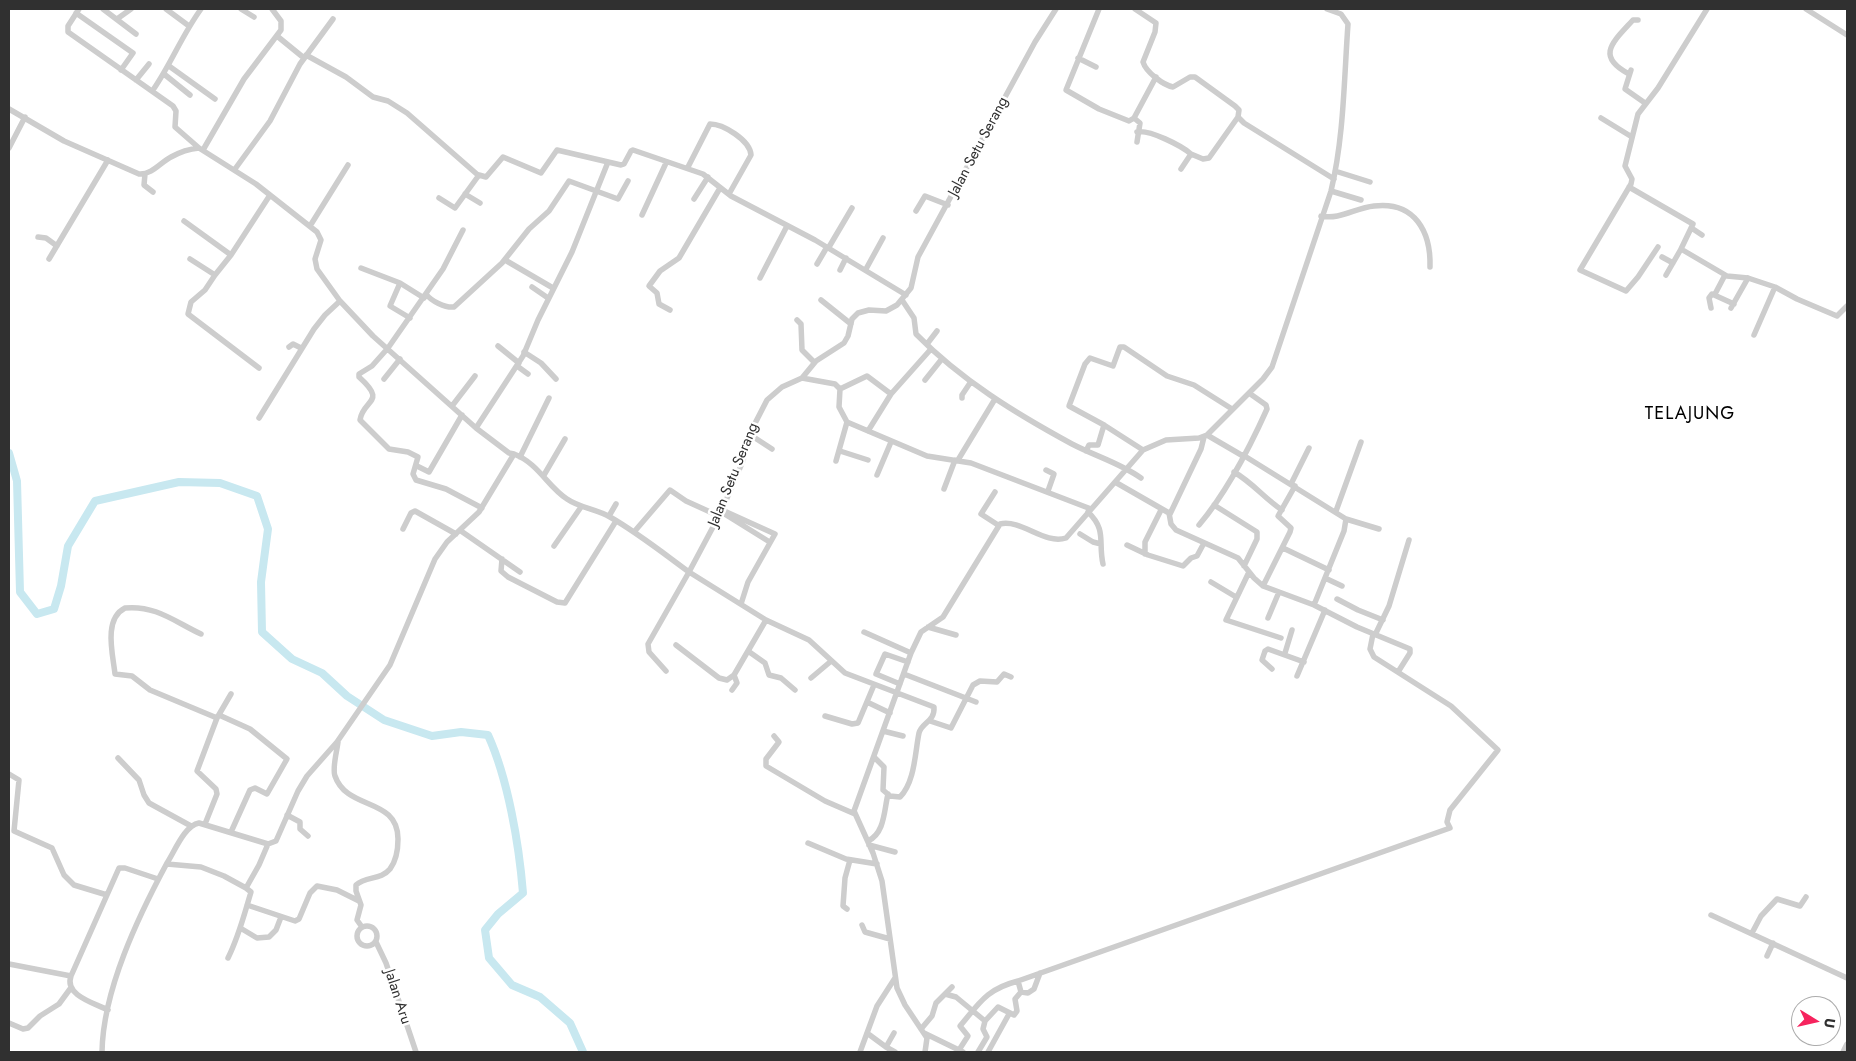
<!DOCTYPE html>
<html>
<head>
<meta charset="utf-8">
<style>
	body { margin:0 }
	#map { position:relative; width:1856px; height:1061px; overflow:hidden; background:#fff; font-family:Jost,sans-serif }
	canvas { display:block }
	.frame { position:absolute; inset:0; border:10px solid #303030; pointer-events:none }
	.north { position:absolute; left:1791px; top:996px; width:50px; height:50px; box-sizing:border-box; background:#fff; border:1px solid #acacac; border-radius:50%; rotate:99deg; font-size:14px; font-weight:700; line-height:20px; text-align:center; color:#303030 }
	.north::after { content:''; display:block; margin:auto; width:18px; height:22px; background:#f6235e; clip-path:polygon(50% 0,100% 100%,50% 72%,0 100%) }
</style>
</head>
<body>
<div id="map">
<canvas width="1856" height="1061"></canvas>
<div class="frame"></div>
<div class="north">U</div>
</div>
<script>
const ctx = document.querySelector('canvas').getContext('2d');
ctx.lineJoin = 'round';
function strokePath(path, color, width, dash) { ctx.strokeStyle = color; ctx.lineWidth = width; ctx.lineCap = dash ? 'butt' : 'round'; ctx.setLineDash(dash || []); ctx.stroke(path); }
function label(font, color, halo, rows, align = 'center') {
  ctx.font = font + ' Jost,sans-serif'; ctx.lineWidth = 5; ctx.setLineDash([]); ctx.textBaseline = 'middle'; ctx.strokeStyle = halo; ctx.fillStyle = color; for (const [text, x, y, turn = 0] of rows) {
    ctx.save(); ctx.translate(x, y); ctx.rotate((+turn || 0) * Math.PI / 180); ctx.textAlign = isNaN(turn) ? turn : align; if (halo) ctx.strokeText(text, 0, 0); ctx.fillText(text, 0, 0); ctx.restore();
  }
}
strokePath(new Path2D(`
	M9 453 17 481 20 592 37 614 54 609 61 586 68 546 95 501 179 482 220 483 257 496 268 529 261 582 262 632 292 659 322 673 347 696 384 720 432 736 461 732 488 735C508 779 519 844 523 893L498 914 485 930 489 958 512 985 540 997 570 1023 583 1052`), '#c8e8f0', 8);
strokePath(new Path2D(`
	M79 9 68 26V32L173 106 176 111 175 127 199 148
	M103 9 136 34
	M166 9 189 26
	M241 9 254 17
	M1099 9 1066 90 1099 109 1129 121 1134 118 1156 77
	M1135 9 1156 23 1155 32 1143 62C1146 72 1163 85 1173 87L1190 77H1195L1235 106 1239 110 1238 117 1244 123 1334 179
	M1806 9 1847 35
	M76 13 133 53 121 70
	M117 19 131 9
	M277 36 304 58
	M306 55 346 77 373 97 388 101 407 113 479 176
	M1078 58 1096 67
	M169 66 215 99
	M1631 70 1625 89 1645 103
	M164 74 190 95
	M1629 74C1595 56 1613 42 1633 20H1638
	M136 80 149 64
	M153 90C171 64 182 35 201 9
	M9 109 64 141 139 174C152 175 161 162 171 157 180 152 189 149 199 148L256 184 317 232 321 240 315 259 317 269 340 301 373 336 476 428 509 453 514 454
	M1134 118 1140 123 1137 142
	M1601 118 1632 137
	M1137 132C1149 129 1182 146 1191 154
	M9 148 25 117
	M203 150 244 79 281 30V21L272 9
	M688 167 710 124C723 124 750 140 751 155L729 194
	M235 169 270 121 300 64 333 19
	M1181 169 1191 154 1203 159 1209 158 1238 117
	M1335 171 1370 182
	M145 174 144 185 153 192
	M1629 187 1693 224 1681 249 1727 276 1748 278 1775 287 1797 299 1837 316 1847 306
	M1331 191 1361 200
	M465 194 480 203
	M439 198 455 208 479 175 486 177 503 157 541 173 557 150 621 165 624 164 631 151 633 150 703 174 731 196 815 240 906 295
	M694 199 708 177
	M916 211 925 196 948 205
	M642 215 666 163
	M1321 216C1340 220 1355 208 1374 206 1415 201 1431 232 1430 267
	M184 221 231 255
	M310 226 348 165
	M1693 229 1702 235
	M463 230 443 269 388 348 372 366 359 374V377C388 403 363 399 360 420L389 449 408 452 418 457 413 474 416 480 446 489 482 508
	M38 237 46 238 57 246
	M829 247 852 208
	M1658 247 1638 277 1626 291 1580 270 1631 184 1632 179 1625 166 1638 114 1658 88 1707 9
	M1662 257 1673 263
	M49 259 108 160
	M190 259 215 275 231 255 270 195
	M505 260 553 288
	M817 264 827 247
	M361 268 400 283 424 298
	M866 269 883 238
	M840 270 846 258
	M215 275 205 290 191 302 188 314 259 368
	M1666 275 1681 249
	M760 278 787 226
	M400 283 390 306 410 318
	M532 287 548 298
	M426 294C431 301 445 308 454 307L502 263 529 229 549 211 569 181 618 199 628 181
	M1715 294 1725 275
	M821 300 851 324
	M902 300 914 318 916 334C961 380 1015 413 1072 444 1095 456 1120 463 1141 478
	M1711 308 1709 298 1712 294 1734 304
	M1731 308 1748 278
	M670 310 659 304 657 293 649 286 660 271 679 258 720 188
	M797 320 801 324 802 350 814 362
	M1754 335 1775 287
	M927 344 937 331
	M498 346 519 363
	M289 347 293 344 301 348
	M524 352 541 363 556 379
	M517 366 528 374
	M802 378 835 384 840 389 867 376 891 394
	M384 379 400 359
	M925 380 941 360
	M962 398V395L970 383
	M452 406 475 376
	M259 418 314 329 325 315 340 301
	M847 422 927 456 971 463 1091 509
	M476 428 523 356 538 320 572 252 608 162
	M868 431 891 394 931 349
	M749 434 772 449
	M1207 435 1243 456
	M1143 450 1104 425 1069 406 1085 364 1090 358 1113 366 1120 347H1124L1167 376 1194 385 1232 409
	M840 451 868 460
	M1086 451 1089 445H1098L1104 425
	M1243 455 1346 519 1344 531 1314 605
	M520 457 549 398
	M958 460 995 399
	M836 461 847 422 839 407 840 389
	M417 466 429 472 462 415
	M1046 470 1054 474 1048 491
	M1234 472C1253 483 1264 498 1282 510
	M544 475 565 439
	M877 475 891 442
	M1115 482 1169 513 1171 524 1176 530 1238 558 1254 578 1263 586 1314 605 1357 627 1410 649V653L1398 672
	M1291 484 1309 448
	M944 489 955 460
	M995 492 981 514 998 525
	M1214 505 1257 532V539L1244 566
	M722 510 775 534 748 582 741 604
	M1336 511 1361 442
	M1088 512C1107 530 1098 542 1103 564
	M723 513 768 541
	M1170 514 1201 449 1204 437
	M609 516 616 504
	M1346 519 1379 529
	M1199 525C1227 492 1249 449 1267 409L1266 405 1249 393
	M403 529 411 513 415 511 456 534
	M461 531 520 572
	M634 532 670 490 686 501 719 516
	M1080 534 1093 542 1101 544
	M1127 545 1148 555 1183 566 1191 558 1197 556 1204 543
	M554 546 581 507
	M1283 548 1329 570
	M1145 554V542L1161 510
	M502 559 501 571 508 577 557 602 565 603 616 521
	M1249 572 1226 620 1281 638
	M1325 578 1342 586
	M1211 582 1236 597
	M1263 586 1290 532 1291 528 1278 516 1295 486
	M1337 599 1358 610 1383 620
	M1268 618 1279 592
	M928 627 956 635
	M864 632 911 653
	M201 634C175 622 156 605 125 608 103 619 113 655 115 674L132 676 150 690 217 718
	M1375 635 1389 606 1409 540
	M676 645 719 678 727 680 734 675 766 620
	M748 651 765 663 769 675 781 678 795 690
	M1285 653 1292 630
	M1272 669 1262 660 1265 651 1268 649 1304 662
	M666 671 649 652 648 644 689 572 766 620 809 640 845 673 934 707C935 722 922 722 919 733 915 752 915 782 900 797L890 796 883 790 884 767 874 757
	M904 674 976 702
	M1297 676 1325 610
	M811 678 830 662
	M900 684 876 674 885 654 908 662
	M732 690 737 683 734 675
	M867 702 890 713
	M219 715 250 729 287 759 267 794 255 788 250 790 231 832
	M825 716 852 724 858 723 874 685
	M930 721 951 728 973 685 980 681 997 682 1004 674 1011 677
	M883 731 903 736
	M774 736 779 742 766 759V766L825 801 855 814
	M338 742C337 751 332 768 335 776 347 811 398 797 398 839 398 849 396 861 390 869 381 880 366 876 356 885V891L361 905 357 920 362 927
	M118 758 139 780 144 795 149 803 191 826
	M9 774 19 780 14 831 52 848 64 875 74 885 107 895
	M287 815 300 822V829L308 836
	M205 824 217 794 216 789 197 771 217 718 231 694
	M868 841C885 833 884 810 888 794
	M808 843 846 859 877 864
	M869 845 895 852
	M167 864 201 867 224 876 246 888
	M247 905 295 921 299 919 310 893 317 886 337 890 359 901
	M847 909 843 906 845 878 850 860
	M1711 915 1847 978
	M862 925 865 932 890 939
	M357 936a10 10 0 1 1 20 0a10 10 0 1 1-20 0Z
	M242 929 257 938 269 937 276 930 281 917
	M1752 933 1761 916 1777 899 1800 906 1806 897
	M376 942 386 963 416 1052
	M1767 956 1773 943
	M228 958C239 936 244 915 251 892L246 888 259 865 268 844
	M9 964 71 976C64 995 94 1003 108 1010
	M71 976 119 868H125L158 879
	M1018 981 1021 992 1028 993 1034 989 1040 973
	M945 994 956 997 985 1021
	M9 1023 23 1029 28 1028 40 1016 59 1004 70 989
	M921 1029 932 1016 936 1003 952 987
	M867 1033 886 1047
	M894 1033 886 1047 895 1052
	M924 1033 963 1052
	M959 1050 968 1036 960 1026C980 1002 987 989 1018 981L1450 828 1447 822 1450 810 1498 750 1451 706 1374 657 1370 649 1373 634
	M102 1052C103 990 138 917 167 863 175 851 184 826 199 823L268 844 276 841 298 791 307 776 337 742 390 665 435 559 447 542 479 512 514 454C538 463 548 487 567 499 580 508 596 509 610 517 638 533 663 553 689 572L721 512 743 461 748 437 767 400 782 387 802 378 816 361 844 343 848 336 852 319 858 313 869 310 886 311 897 305 911 288 918 257 1035 42 1056 9
	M860 1052 877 1006 895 978
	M925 1052 927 1038 905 1005 897 988 882 881 873 853 854 811 911 653 921 632 943 617 1000 524C1022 519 1044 545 1066 538L1143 450 1166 440 1199 438 1207 435 1263 379 1272 367 1331 191C1344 137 1344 79 1348 24L1341 14 1327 9
	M978 1052 987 1037 983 1029 985 1021 998 1007 1014 1015 1017 1011 1015 999 1021 992
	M988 1052 1009 1014
	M1843 1052 1847 1044`), '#cdcdcd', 5.5);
label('15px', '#303030', '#fff', [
	["Jalan Setu Serang",979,147,-62],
	["Jalan Setu Serang",734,475,-68],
	["Jalan Aru",397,997,72]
]);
ctx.letterSpacing = '1px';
label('18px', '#000', '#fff', [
	["TELAJUNG",1690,415]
]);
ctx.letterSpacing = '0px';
</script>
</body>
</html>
